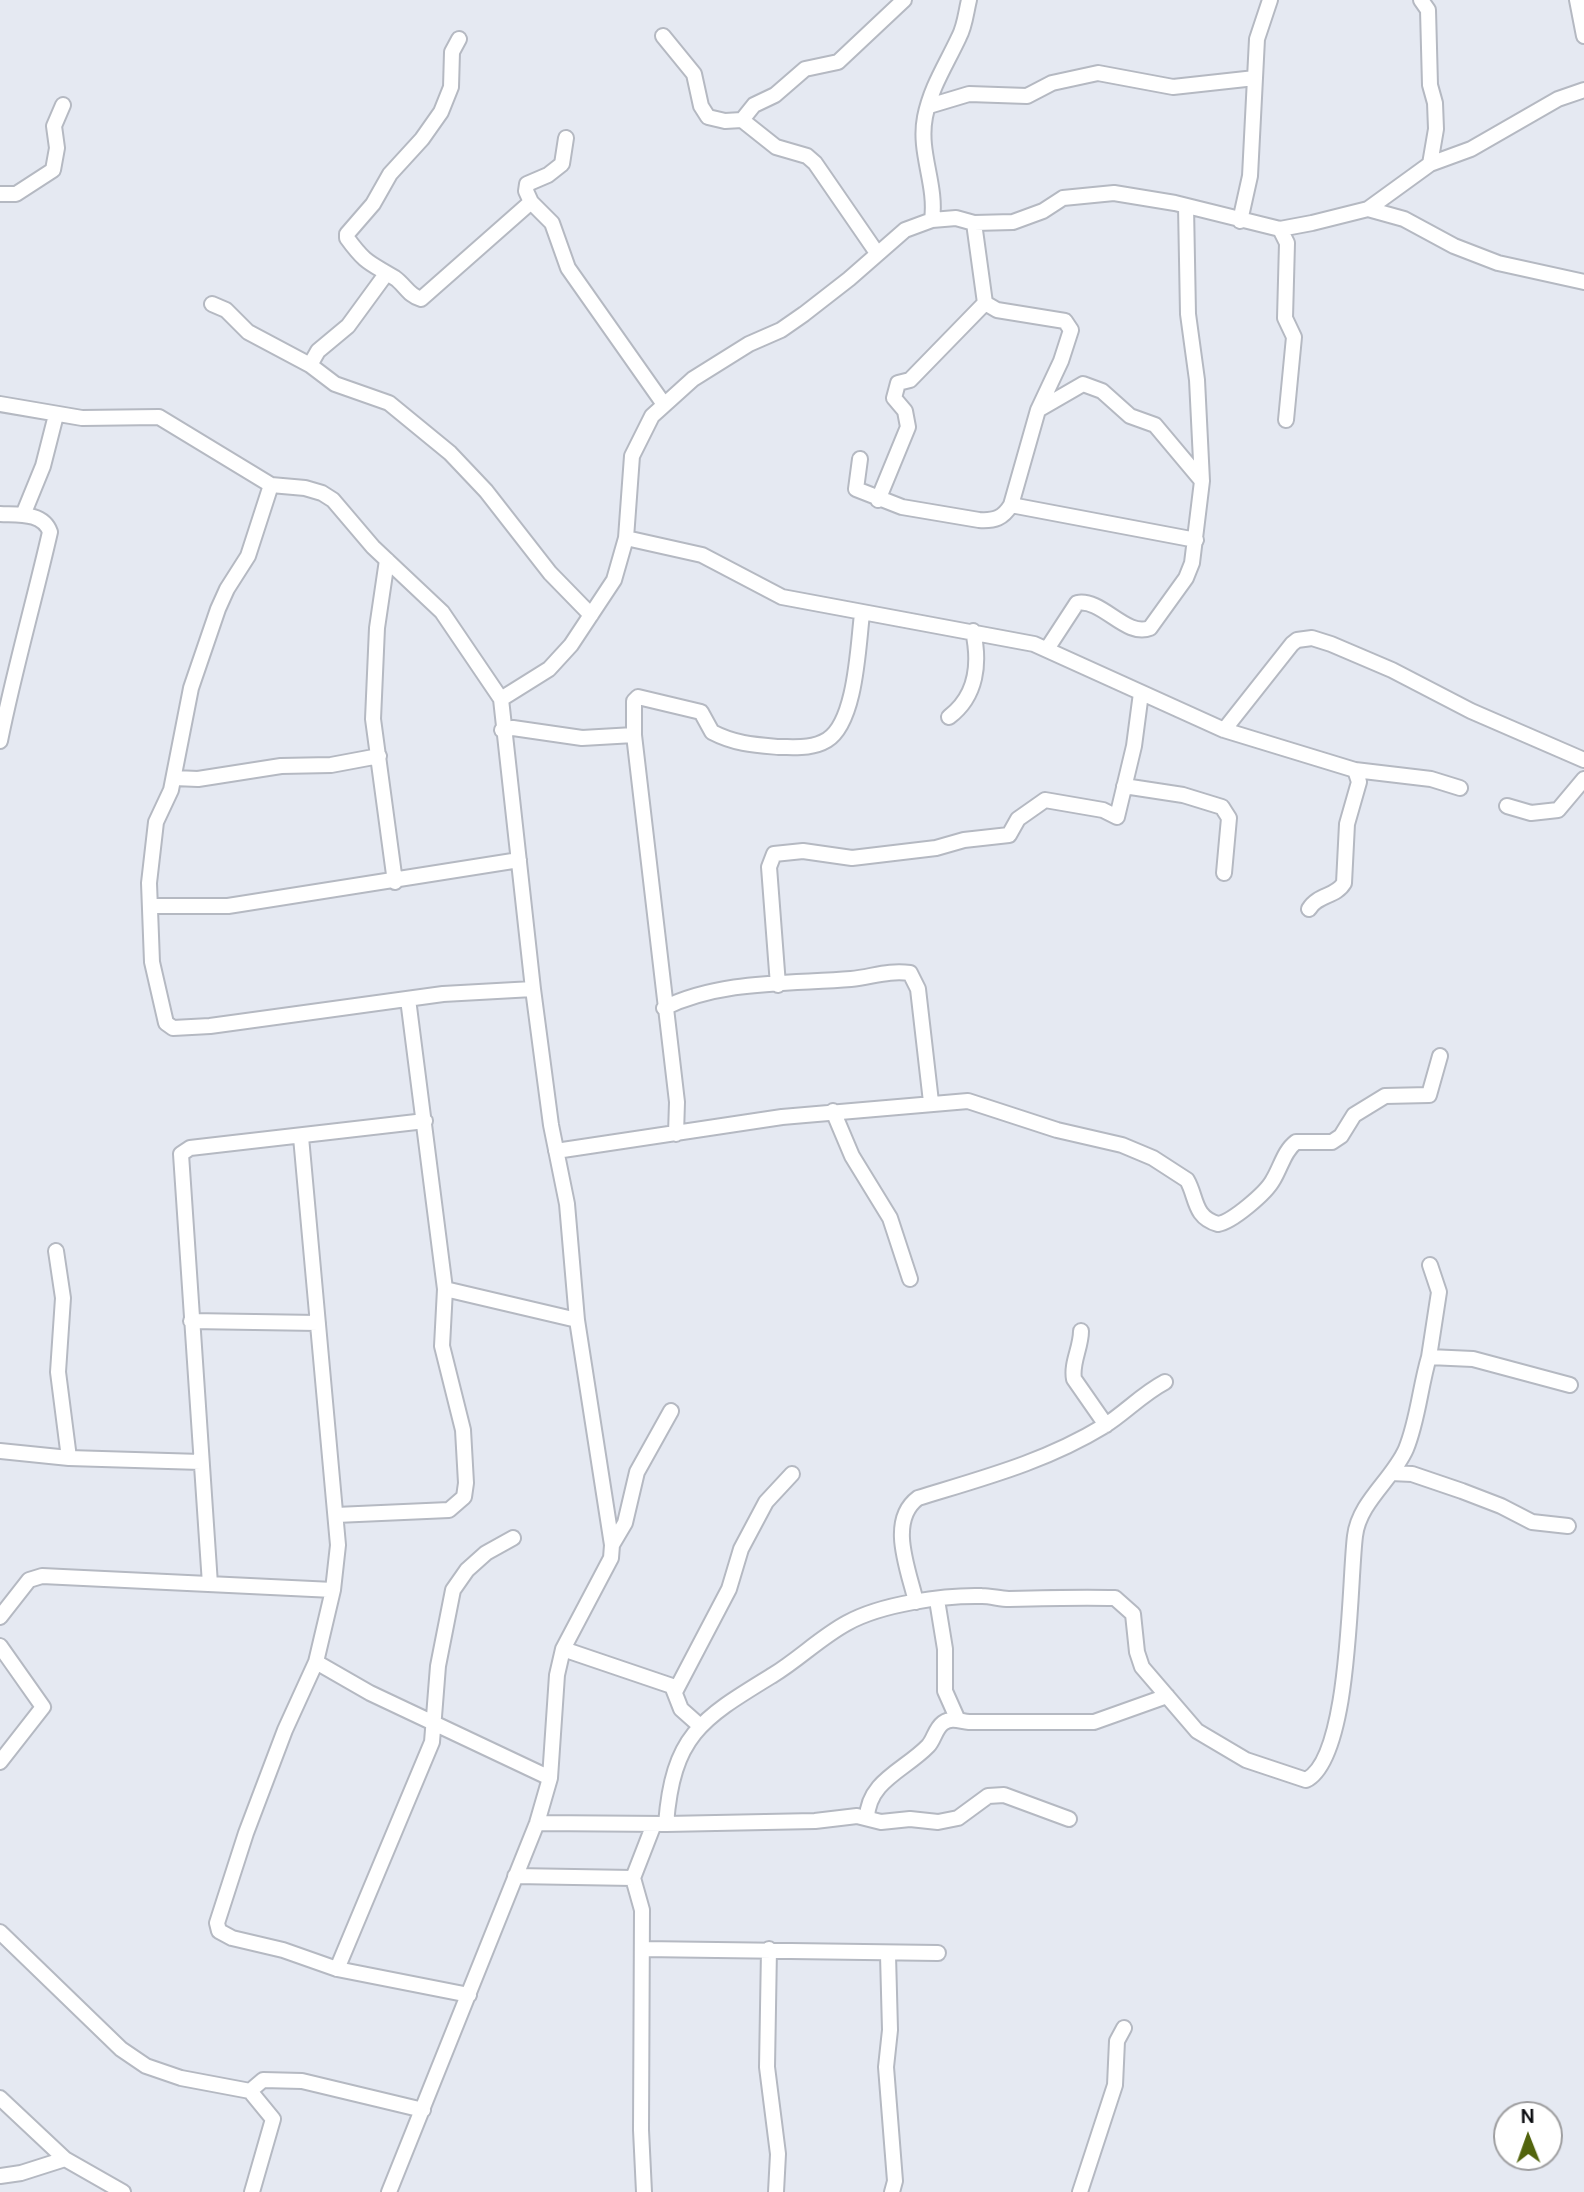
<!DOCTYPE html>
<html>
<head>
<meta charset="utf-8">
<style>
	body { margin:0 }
	#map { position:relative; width:1584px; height:2192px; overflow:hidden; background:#e5e9f2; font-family:"DM Sans",sans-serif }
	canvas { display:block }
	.north { position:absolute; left:1493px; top:2101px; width:70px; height:70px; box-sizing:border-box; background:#fff; border:2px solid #9e9ea0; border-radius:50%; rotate:359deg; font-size:19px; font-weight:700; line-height:28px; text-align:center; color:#0c0d11 }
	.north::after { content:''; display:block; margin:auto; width:24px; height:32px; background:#52640d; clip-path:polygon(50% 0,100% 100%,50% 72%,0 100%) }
</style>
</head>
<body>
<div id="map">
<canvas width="1584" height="2192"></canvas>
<div class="north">N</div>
</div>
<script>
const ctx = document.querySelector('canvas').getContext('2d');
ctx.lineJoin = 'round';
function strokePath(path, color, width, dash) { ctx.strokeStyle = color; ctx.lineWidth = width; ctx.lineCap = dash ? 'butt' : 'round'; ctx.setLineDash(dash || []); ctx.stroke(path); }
const minor = new Path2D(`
	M1421 0 1428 10 1430 85 1435 103 1436 129 1430 164
	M1577 0 1584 36
	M663 36 694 74 701 106 708 117 725 121 742 120 776 147 807 156 815 163 877 253
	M459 39 452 52 451 87 441 112 422 139 390 174 373 204 347 234V238C366 264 369 262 395 278 405 285 409 296 421 299L531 202
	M929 106 969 94 1027 96 1052 83 1098 73 1173 87 1255 78
	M742 120 754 105 775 95 805 69 838 62 904 0
	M566 138 562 164 548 175 527 184 526 191 531 202 552 223 568 268 663 403
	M0 194H16L53 170 57 148 54 126 63 105
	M1368 209 1404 219 1454 246 1498 263 1584 282
	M932 220C937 184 918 153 925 117 931 87 946 65 959 37 965 26 966 12 969 0
	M1240 221 1250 176 1257 39 1270 0
	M974 223 985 303
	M1280 229 1287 243 1285 318 1294 337 1286 420
	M212 304 226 310 248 332 310 365 335 384 389 403 450 453 486 491 550 573 591 615
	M310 365 318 351 348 326 386 274
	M0 404 82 418 159 417 271 485 305 488 322 493 333 500 373 547 442 612 501 699 533 989 551 1125 567 1204 577 1320 612 1545 611 1558 563 1649 557 1675 550 1778 537 1823 389 2192
	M1038 410 1083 384 1102 391 1130 416 1155 425 1202 481
	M860 459 856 489 902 507 979 520C995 521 1003 518 1011 505L1038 410 1061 361 1071 330 1065 321 997 310 985 303
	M271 485 248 556 227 589 218 609 191 688 171 790 156 822 149 883 152 962 166 1023 173 1028 210 1026 443 994 533 989
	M878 500 908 427 905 411 894 398 898 383 910 380 985 303
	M1011 505 1196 540
	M0 514C18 515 43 512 50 532 34 602 14 671 0 741
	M23 515 43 466 56 415
	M626 538 702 555 782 597 1034 644 1224 730 1355 770 1431 779 1460 788
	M387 560 377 628 373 719 395 882
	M1047 649 1077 603C1102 598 1126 638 1150 628L1186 578 1192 563 1202 481 1197 380 1188 314 1186 206
	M501 699 549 669 571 645 614 580 626 538 632 456 652 416 693 379 749 344 781 330 804 314 849 279 905 230 932 220 956 218 974 223 1013 222 1043 211 1063 198 1114 193 1175 203 1280 229 1312 223 1368 209 1430 164 1471 149 1558 99 1584 90
	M949 717C977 696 980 663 973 631
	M502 730 513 728 582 738 634 735
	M1224 730 1292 644 1297 640 1312 638 1331 644 1392 670 1471 711 1584 760
	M174 778 198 779 281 766 331 765 379 756
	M1124 786 1183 795 1222 807 1229 818 1224 873
	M1507 806 1531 813 1558 810 1584 779
	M151 906H228L519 860
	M1309 909C1318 894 1336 897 1344 883L1347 824 1359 782 1355 770
	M778 985 769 867 774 854 803 851 852 858 936 848 964 840 1009 835 1018 819 1045 800 1103 810 1117 817 1134 746 1141 693
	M664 1008C721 980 789 984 851 979 872 977 888 970 910 973L918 989 931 1102
	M833 1111 852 1156 890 1218 910 1279
	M676 1134 677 1102 634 735V701L638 697 701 712 712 732C735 744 755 745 779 747 796 747 812 749 827 740 856 722 858 646 862 614
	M301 1137 338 1545 333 1590 316 1662 285 1730 246 1833 217 1923 219 1931 232 1938 283 1950 337 1969 469 1995
	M556 1151 782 1117 968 1101 1057 1130 1122 1145 1153 1158 1187 1180C1197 1197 1193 1217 1218 1224 1232 1222 1266 1193 1273 1180 1281 1167 1284 1151 1296 1142H1332L1341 1136 1354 1115 1385 1096 1429 1095 1440 1056
	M56 1251 63 1298 58 1372 69 1458
	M445 1289 577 1320
	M191 1321 318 1323
	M1081 1331C1081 1348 1071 1363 1074 1379L1106 1425
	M1429 1357 1439 1292 1430 1265
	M0 1451 69 1458 201 1462
	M1391 1473 1412 1474 1462 1491 1501 1506 1532 1522 1568 1526
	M336 1515 449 1510 464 1497 466 1483 463 1430 442 1346 445 1289 408 999
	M612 1545 625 1523 637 1472 671 1411
	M210 1584 181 1154 190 1148 425 1121
	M937 1600 945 1649V1691L957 1718
	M916 1602C909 1571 887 1521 918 1498 983 1478 1045 1462 1104 1426 1125 1413 1142 1394 1165 1382
	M0 1617 29 1580 42 1576 333 1590
	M0 1646 43 1707 0 1762
	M563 1649 672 1686 681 1709 699 1725
	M316 1662 370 1693 550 1778
	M676 1690 729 1589 741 1549 766 1502 792 1474
	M867 1818C868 1781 905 1770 928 1746 934 1740 935 1729 943 1723 952 1717 959 1721 969 1722H1094L1167 1696
	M537 1823 666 1824 815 1821 857 1816 881 1822 910 1819 938 1822 958 1818 988 1796 1004 1795 1069 1819
	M666 1824C673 1735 701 1719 773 1675 799 1659 821 1637 847 1623 881 1604 944 1595 982 1596 991 1596 1000 1599 1009 1599 1044 1598 1079 1597 1115 1598L1133 1614 1137 1652 1142 1667 1197 1731 1246 1760 1306 1780C1351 1758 1349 1583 1355 1536 1359 1502 1393 1479 1406 1449 1418 1420 1420 1387 1429 1357L1473 1359 1570 1385
	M515 1876 633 1878 642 1910 641 2130 644 2192
	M633 1878 654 1824
	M0 1932 121 2049 146 2066 181 2078 250 2091 273 2119 252 2192
	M643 1949 938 1953
	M769 1949 767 2067 778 2154 776 2192
	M888 1955 890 2030 886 2067 895 2181 892 2192
	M337 1969 432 1742 438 1666 453 1590 467 1570 486 1553 513 1538
	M250 2091 263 2080 302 2081 423 2110
	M0 2098 65 2159 123 2192
	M0 2176 21 2173 65 2159
	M1080 2192 1115 2085 1117 2041 1124 2028`);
strokePath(minor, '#b5b9c2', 18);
strokePath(minor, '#fff', 14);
</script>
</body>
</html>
